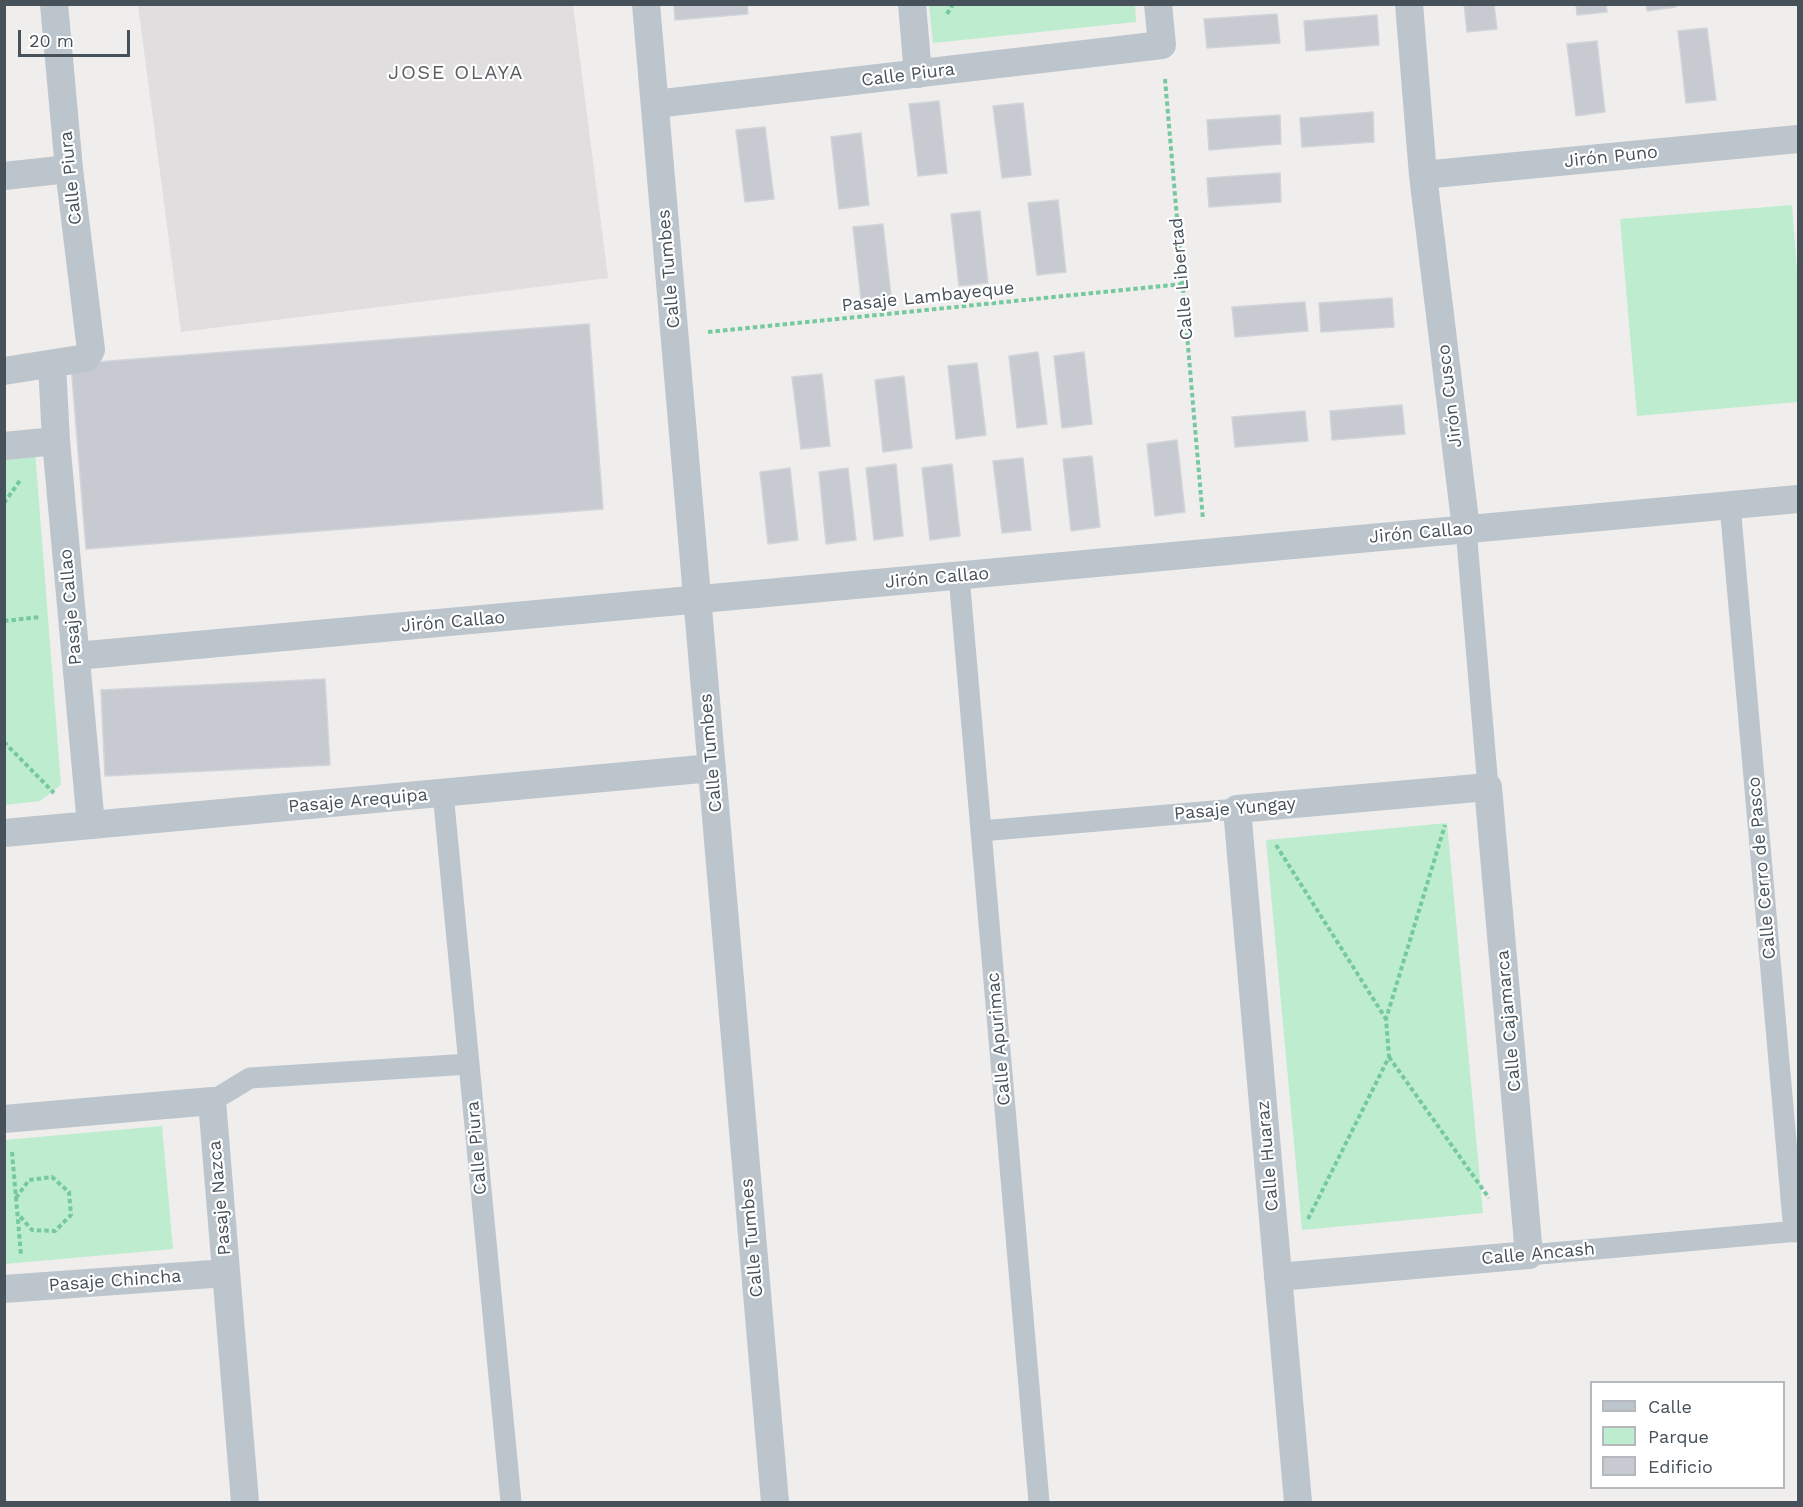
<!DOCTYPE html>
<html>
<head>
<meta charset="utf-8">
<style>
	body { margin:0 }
	#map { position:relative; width:1803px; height:1507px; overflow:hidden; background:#f0eded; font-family:"Work Sans",sans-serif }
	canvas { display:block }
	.frame { position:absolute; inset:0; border:6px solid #46515a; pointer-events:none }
	.legend { position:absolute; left:1590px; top:1381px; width:195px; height:108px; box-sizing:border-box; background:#fff; border:2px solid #b5b9bd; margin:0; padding:8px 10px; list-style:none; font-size:18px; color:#46515a }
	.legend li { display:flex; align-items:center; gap:12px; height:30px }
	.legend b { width:30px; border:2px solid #b5b9bd }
	.scale { position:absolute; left:18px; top:30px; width:112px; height:27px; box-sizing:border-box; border:3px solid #46515a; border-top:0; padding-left:8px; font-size:18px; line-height:21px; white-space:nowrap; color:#46515a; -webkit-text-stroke:4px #fff; paint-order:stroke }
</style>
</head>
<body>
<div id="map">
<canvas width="1803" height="1507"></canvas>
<div class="frame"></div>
<ul class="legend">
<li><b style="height:8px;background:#bcc5cc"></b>Calle</li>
<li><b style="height:16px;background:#bdedce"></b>Parque</li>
<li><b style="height:16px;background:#c7cad0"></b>Edificio</li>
</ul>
<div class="scale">20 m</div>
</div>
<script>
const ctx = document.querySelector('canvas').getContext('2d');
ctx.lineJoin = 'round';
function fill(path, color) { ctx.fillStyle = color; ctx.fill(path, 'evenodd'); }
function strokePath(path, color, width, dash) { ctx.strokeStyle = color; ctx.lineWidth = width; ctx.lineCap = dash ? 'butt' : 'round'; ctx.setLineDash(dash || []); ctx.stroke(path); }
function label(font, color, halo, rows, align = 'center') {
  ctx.font = font + ' "Work Sans",sans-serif'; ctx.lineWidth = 4.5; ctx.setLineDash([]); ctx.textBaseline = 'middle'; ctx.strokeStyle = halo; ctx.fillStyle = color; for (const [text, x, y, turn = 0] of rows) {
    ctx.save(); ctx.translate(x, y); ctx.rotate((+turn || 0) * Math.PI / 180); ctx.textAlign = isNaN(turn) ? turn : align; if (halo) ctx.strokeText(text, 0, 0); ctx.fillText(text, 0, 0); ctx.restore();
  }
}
fill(new Path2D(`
	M138 5H573L608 278 181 332Z`), '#e1dedf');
fill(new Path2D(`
	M929 5H1135L1136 22 933 43Z
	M1792 205 1798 282V402L1637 416 1620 219Z
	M35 451 61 785 40 801 5 805 4 454Z
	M1447 823 1483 1213 1302 1230 1266 840Z
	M162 1126 173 1249 5 1264V1140Z`), '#bdedce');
const building = new Path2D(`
	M674 4H747L748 14 675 20Z
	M1464 4H1494L1497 29 1467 32Z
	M1576 4H1606L1607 12 1577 15Z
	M1646 4H1676V7L1647 11Z
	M1277 14 1280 43 1207 48 1204 19Z
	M1377 15 1379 45 1306 51 1304 21Z
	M1707 28 1716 100 1686 103 1678 31Z
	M1597 41 1605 112 1576 116 1567 44Z
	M939 101 947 173 918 176 909 104Z
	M1023 103 1031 175 1002 178 993 106Z
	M1373 112 1374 142 1302 147 1300 118Z
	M1280 115 1281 144 1209 150 1207 120Z
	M765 127 774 199 745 202 736 130Z
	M861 133 869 205 839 209 831 137Z
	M1280 173 1281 202 1209 207 1207 178Z
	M1058 200 1066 272 1037 275 1028 203Z
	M980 211 988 283 959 286 951 214Z
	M883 224 891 296 861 299 853 227Z
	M1392 298 1394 327 1321 332 1319 303Z
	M1305 302 1308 331 1235 337 1232 307Z
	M589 324 603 509 86 549 71 364Z
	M1038 352 1047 424 1017 428 1009 356Z
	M1084 352 1092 424 1062 428 1054 356Z
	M977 363 986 435 956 439 948 366Z
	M822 374 830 446 801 449 792 377Z
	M904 376 912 448 883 452 875 380Z
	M1402 405 1405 434 1332 440 1330 411Z
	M1305 411 1308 441 1235 447 1232 417Z
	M1177 440 1185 512 1155 516 1147 444Z
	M1092 456 1100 527 1071 531 1063 459Z
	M1023 458 1031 530 1002 533 993 461Z
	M896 464 903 536 874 540 866 468Z
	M952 464 960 536 930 540 922 468Z
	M790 468 798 540 768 544 760 472Z
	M848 468 856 540 826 544 819 472Z
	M325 679 330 765 105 776 101 690Z`);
fill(building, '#c7cad0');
strokePath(building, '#d1d4d9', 1.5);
strokePath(new Path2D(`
	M947 14 953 4
	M1165 79 1203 520
	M708 332 1183 284
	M4 503 21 479
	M4 621 40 617
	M4 742 54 793
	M1276 845 1386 1019
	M1389 1057 1489 1198
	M12 1152 21 1255
	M16 1198 29 1180 52 1177 69 1192 71 1215 55 1231 32 1230 18 1214
	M1308 1219 1389 1057 1386 1019 1445 825`), '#76c99f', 4, [4.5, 3]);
strokePath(new Path2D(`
	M1730 505 1794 1232
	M1466 529 1488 787
	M959 576 1039 1502
	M443 793 511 1502
	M981 831 1237 809
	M212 1101 250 1078 469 1064
	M1529 1255 1798 1231`), '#bcc5cc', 21);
strokePath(new Path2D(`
	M646 4 775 1502
	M912 4 918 74
	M1409 4 1423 175 1466 529
	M655 104 1162 45 1158 4
	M1423 175 1798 139
	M4 176 69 169
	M52 364 56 441 91 825
	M4 371 86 358 91 350 69 169 54 4
	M4 446 56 441
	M76 656 1798 499
	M4 833 712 768
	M4 1119 212 1101 245 1502
	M1278 1277 1529 1255 1488 787 1237 809 1298 1502
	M4 1289 226 1273`), '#bcc5cc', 28);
label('18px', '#46515a', '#fff', [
	["Calle Piura",908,75,-7],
	["Jirón Puno",1611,157,-6],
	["Calle Piura",71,178,-96],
	["Calle Tumbes",669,269,-95],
	["Calle Libertad",1182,279,-95],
	["Pasaje Lambayeque",928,297,-6],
	["Jirón Cusco",1450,396,-97],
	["Jirón Callao",1421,533,-5],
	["Jirón Callao",937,578,-5],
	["Pasaje Callao",71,607,-95],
	["Jirón Callao",453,622,-5],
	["Calle Tumbes",711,753,-95],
	["Pasaje Arequipa",358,801,-5],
	["Pasaje Yungay",1235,809,-5],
	["Calle Cerro de Pasco",1762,868,-95],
	["Calle Cajamarca",1509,1021,-95],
	["Calle Apurimac",999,1039,-95],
	["Calle Piura",477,1148,-95],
	["Calle Huaraz",1268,1156,-95],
	["Pasaje Nazca",220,1198,-95],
	["Calle Tumbes",752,1238,-95],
	["Calle Ancash",1538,1254,-5],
	["Pasaje Chincha",115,1281,-4]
]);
ctx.letterSpacing = '1.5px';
label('20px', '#5a5e62', '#fff', [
	["JOSE OLAYA",456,73]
]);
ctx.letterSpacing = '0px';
</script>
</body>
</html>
